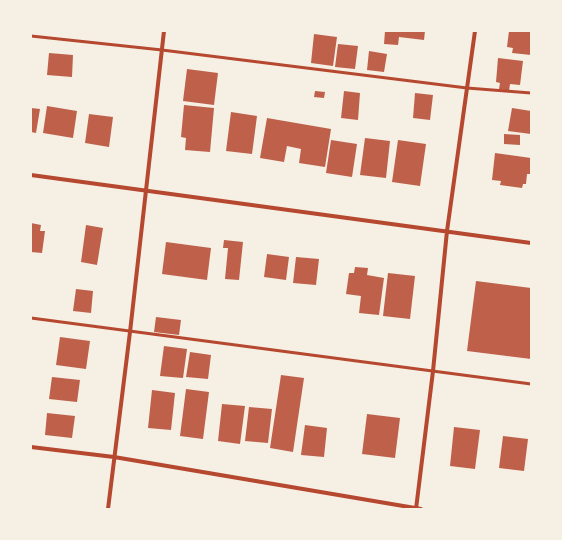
<!DOCTYPE html>
<html>
<head>
<meta charset="utf-8">
<style>
	body { margin:0 }
	#map { position:relative; width:562px; height:540px; overflow:hidden; background:#f6efe4; font-family:Quicksand,sans-serif }
	canvas { display:block }
	.frame { position:absolute; inset:0; border:32px solid #f6efe4; pointer-events:none }
</style>
</head>
<body>
<div id="map">
<canvas width="562" height="540"></canvas>
<div class="frame"></div>
</div>
<script>
const ctx = document.querySelector('canvas').getContext('2d');
ctx.lineJoin = 'round';
function fill(path, color) { ctx.fillStyle = color; ctx.fill(path, 'evenodd'); }
function strokePath(path, color, width, dash) { ctx.strokeStyle = color; ctx.lineWidth = width; ctx.lineCap = dash ? 'butt' : 'round'; ctx.setLineDash(dash || []); ctx.stroke(path); }
fill(new Path2D(`
	M385 31H425L424 40 399 37 398 45 384 44Z
	M509 31H531V55L512 53 513 48 507 47Z
	M314 34 337 37 333 66 311 63Z
	M338 44 358 46 355 69 335 67Z
	M369 51 387 54 384 72 367 70Z
	M49 53 73 55 72 77 47 75Z
	M498 58 523 61 520 85 510 84 509 91 499 89 500 83 496 82Z
	M187 69 218 73 214 105 183 101Z
	M315 91 325 92 324 98 314 97Z
	M344 91 360 93 358 120 341 118Z
	M415 93 433 95 430 120 413 118Z
	M184 105 214 108 210 152 185 150 186 138 181 137Z
	M47 106 77 111 73 138 43 133Z
	M31 108 40 109 36 133 31 132Z
	M512 108 531 111V134L508 131Z
	M231 112 257 116 252 154 226 151Z
	M89 114 113 117 109 147 85 143Z
	M267 118 331 129 325 167 299 163 301 149 287 146 284 162 260 158Z
	M504 134 520 135V145L504 144Z
	M365 138 390 141 386 178 360 175Z
	M331 140 357 144 352 177 326 173Z
	M398 140 426 144 420 186 392 182Z
	M495 153 531 158V174H527L526 184H523L522 188 500 185 501 181 492 180Z
	M31 223 41 225 40 231H45L42 253 31 252Z
	M86 225 103 228 97 265 81 262Z
	M224 240 243 242 239 280 225 279 228 248H223Z
	M166 242 211 248 207 280 162 274Z
	M267 254 289 257 286 280 264 277Z
	M296 257 319 259 316 285 293 283Z
	M355 267 368 268 367 275 384 278 379 315 359 313 361 296 346 294 349 273H354Z
	M388 273 415 276 410 319 383 316Z
	M476 281 531 288V359L467 351Z
	M76 289 93 291 91 313 73 311Z
	M156 317 181 320 179 335 154 332Z
	M60 337 90 341 86 369 56 365Z
	M164 346 187 349 183 378 160 376Z
	M190 352 211 355 208 379 186 377Z
	M281 375 304 378 293 452 270 448Z
	M52 377 80 380 77 402 49 399Z
	M186 389 209 392 203 439 180 436Z
	M152 390 175 393 171 430 148 428Z
	M222 404 245 406 240 444 218 441Z
	M249 407 272 409 268 443 245 441Z
	M47 413 75 416 72 438 45 435Z
	M367 414 400 418 395 458 362 454Z
	M305 425 327 428 324 457 301 455Z
	M454 427 480 430 475 469 450 466Z
	M503 436 528 439 524 471 499 468Z`), '#bf614a');
strokePath(new Path2D(`
	M31 36 162 50 467 88 531 93
	M31 318 531 384`), '#b5482f', 3);
strokePath(new Path2D(`
	M31 175 531 243
	M31 447 114 457 421 509
	M108 509 130 332 164 31
	M416 509 433 371 447 231 475 31`), '#b5482f', 4);
</script>
</body>
</html>
